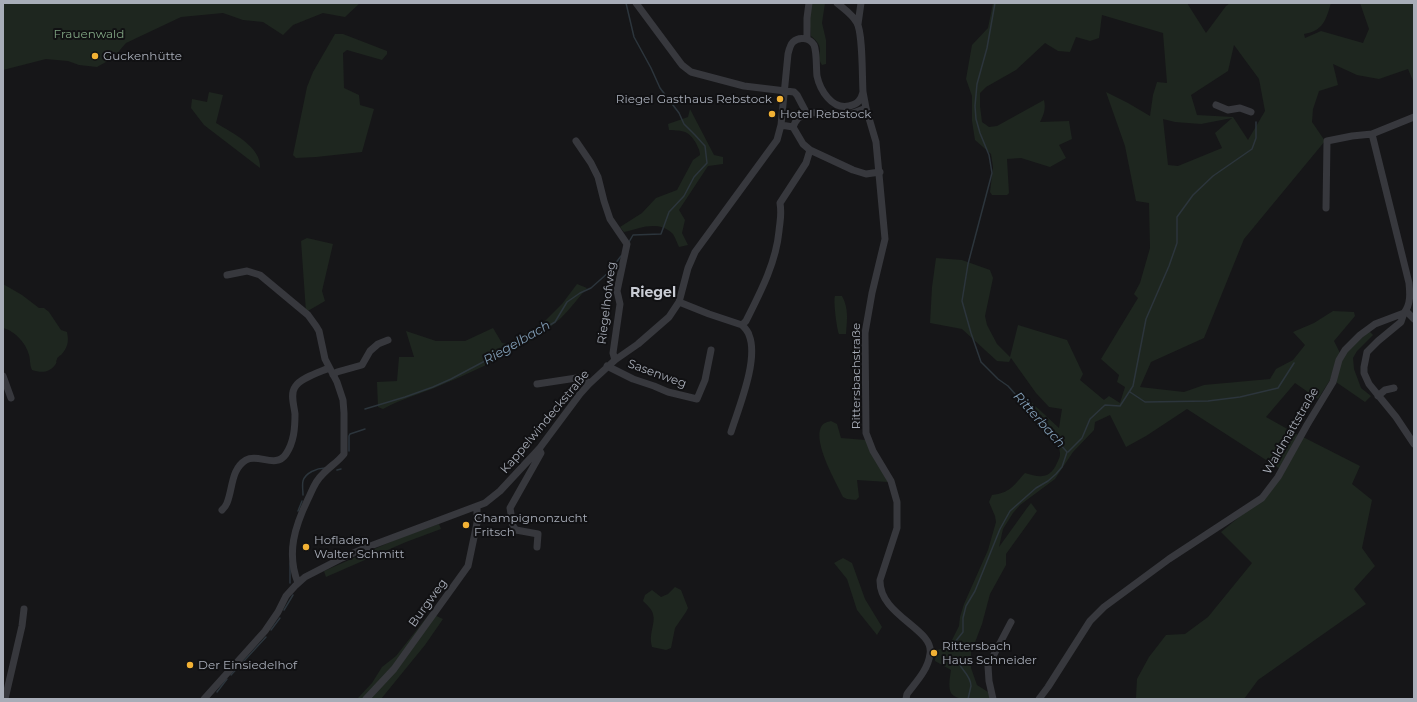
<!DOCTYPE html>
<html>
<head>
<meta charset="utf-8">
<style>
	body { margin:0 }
	#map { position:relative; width:1417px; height:702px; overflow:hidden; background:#161618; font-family:Montserrat,sans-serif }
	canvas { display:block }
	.frame { position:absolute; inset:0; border:4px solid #a8adb8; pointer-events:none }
</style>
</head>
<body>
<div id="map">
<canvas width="1417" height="702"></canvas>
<div class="frame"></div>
</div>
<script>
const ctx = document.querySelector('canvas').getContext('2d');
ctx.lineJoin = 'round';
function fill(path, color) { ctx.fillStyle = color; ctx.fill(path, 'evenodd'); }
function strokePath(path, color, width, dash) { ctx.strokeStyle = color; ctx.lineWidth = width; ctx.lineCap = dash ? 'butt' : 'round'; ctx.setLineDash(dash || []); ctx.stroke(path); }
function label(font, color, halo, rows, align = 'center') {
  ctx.font = font + ' Montserrat,sans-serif'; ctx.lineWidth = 4; ctx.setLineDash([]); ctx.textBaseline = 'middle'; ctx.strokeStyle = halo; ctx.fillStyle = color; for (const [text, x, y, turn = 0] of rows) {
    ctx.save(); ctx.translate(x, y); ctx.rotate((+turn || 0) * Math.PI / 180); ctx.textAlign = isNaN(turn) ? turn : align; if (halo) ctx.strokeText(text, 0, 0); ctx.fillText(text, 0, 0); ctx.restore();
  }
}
fill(new Path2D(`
	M3 3H360L345 17 323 13 293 25 283 35 263 22 243 20 223 13 181 17 126 43 113 58 97 67 79 65 68 61 46 59 3 70Z
	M810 3H825L822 23 826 40V64L822 65C814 53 828 50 811 36L809 18Z
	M993 3H1187L1206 33 1226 6 1230 3H1331C1326 20 1323 31 1304 34L1305 38 1321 31 1363 43 1369 29 1360 3H1414V83L1408 69 1379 79 1357 75 1333 64 1338 85 1319 91 1313 109 1312 122 1325 141 1244 239 1204 338 1151 362 1140 387 1184 392 1204 385 1270 379 1276 369 1293 360 1305 345 1293 332 1314 323 1333 311 1354 312 1355 316 1334 341 1340 353 1330 380 1318 399 1295 383 1266 417 1298 435 1280 469 1187 409 1146 436 1126 447 1110 415 1095 422 1094 430 1073 452 1055 479 1020 505 1013 513 1003 529 999 547 1027 508 1031 503 1037 511 1006 554V565L990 594 982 624 971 653V668L977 685 988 692 990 699C981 699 956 702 951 693 948 687 950 677 951 670L935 661 936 650 948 648 959 626 960 617 964 604 988 550 996 522 995 516 989 502 992 495C1010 493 1013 486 1025 473 1040 478 1050 479 1057 463 1060 457 1061 455 1059 448L1025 405 1026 399 1029 400 1059 428 1062 409 1049 407 1036 393 1011 358 1009 362 997 361 962 329 930 323 932 287 936 258 962 260 990 270 993 278 985 316 987 325 997 344 1010 357 1018 325 1067 340 1083 374 1080 380 1104 400 1109 396 1120 403 1125 387 1117 382 1119 375 1101 359 1138 298 1134 294 1140 283 1150 248 1149 203 1136 201 1125 146 1106 92 1128 103 1150 116 1153 95 1157 82 1167 83 1163 33 1102 15 1099 38 1090 41 1076 37 1070 52 1058 51 1045 43 1016 70 986 87 980 93V106L982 122 989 127 997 126 1044 100C1046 109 1044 114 1040 122L1069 121 1072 139 1059 145 1066 158 1050 167 1021 158 1007 159 1009 193 1007 195H992L990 192 993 167 991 154 975 140 972 121V96L966 79 972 45 988 28ZM1234 45 1259 79 1265 111 1248 140 1233 117 1197 115 1191 95 1228 71ZM1232 118 1215 133 1222 148 1178 166 1168 165 1163 119 1175 122 1201 124Z
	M335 34H343L387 51V54L382 60 347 50 343 53 344 88 359 95 360 105 374 109 362 152 316 157 296 158 293 155 307 87 313 72Z
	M209 92 223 95 216 123C231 132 262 147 260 168L204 125 191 108 192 99 207 102Z
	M690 109 714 155 723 157V164L708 166 679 210 685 220 682 233 688 245 679 247C677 243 675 236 672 233 658 220 640 228 624 232L620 227 642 213 656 198 677 190 693 160 700 155C700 150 698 148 696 143 688 130 684 131 669 130L668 124 688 117Z
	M307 238 333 244 322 291 325 301 306 312 301 241Z
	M3 284 22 295 39 308H44L49 312 61 330 67 332C69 342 68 347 61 355 60 355 57 358 57 359 55 364 58 361 55 365 49 373 41 373 32 370 29 363 31 359 28 352 25 342 13 330 3 328Z
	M577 284 587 288C578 298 570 309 561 318 529 347 479 369 439 386 420 394 401 399 383 409L378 407 377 382 397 381 399 357H414L406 331 436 341H465L493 328 502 343 507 344 544 322 562 304Z
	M835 296H842C849 309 847 320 846 334H839C837 330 833 300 835 296Z
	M1369 331 1373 335 1357 351 1353 358 1354 369 1361 388 1371 396 1365 402 1336 382 1339 368 1345 354Z
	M831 421 837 424 841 438 866 440 888 482 857 480 859 497 856 500 847 499 843 497C836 482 813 443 821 427 823 423 827 422 831 421Z
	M1303 437 1360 466 1352 484 1372 500 1362 548 1375 566 1354 589 1366 604 1258 680 1244 699H1137L1136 698 1137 679 1149 657 1166 635 1185 634 1208 617 1252 563 1221 532 1262 498Z
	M439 524 441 529 406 542 326 577 324 571 404 536Z
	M843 558 852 563 865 599 882 627 877 635 857 610 847 579 834 563Z
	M675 587 681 590 688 608 686 612 675 628 671 648 666 650 652 647C648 634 656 623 653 614 652 609 647 605 643 601L645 595 652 590 661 597 668 594Z
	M430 613 443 619 425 645 381 699H357L372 683 382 667 396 656Z`), '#1e261f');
strokePath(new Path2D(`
	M626 3 634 37 651 68 660 88 679 113 684 124 695 135 705 146 707 163 694 177 684 196 669 212 661 234 633 235 629 242
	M1130 392 1145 402 1208 401 1240 397 1278 388 1294 363
	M365 409 405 397 433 387 451 379 500 353 518 344 555 322 567 302 580 293 591 288 609 272 621 256
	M349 451V436L350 434 365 429
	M1068 452 1082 438 1090 419 1105 405 1120 406 1133 386 1146 319 1169 266 1177 243V217L1193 195 1213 176 1252 149 1256 138V122
	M337 470 341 469
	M303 495C303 491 302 485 303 481 305 473 317 468 325 468
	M298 511 302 501
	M290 563V583
	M284 610 293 595
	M271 630 280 618
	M956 649 955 642 963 632V618L966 606 975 591 1000 529 1010 511 1036 488 1048 481 1056 474 1062 467 1067 452 1008 386 998 379 981 362 971 333 962 301 968 264 992 173 989 155 980 133 976 119 975 106 977 84 987 48 995 3
	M957 658C958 668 971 674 971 686 970 690 969 695 968 699
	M231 675 266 637
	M217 692 227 679`), '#2c353c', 1.5);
strokePath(new Path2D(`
	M636 3 682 65 691 72 744 86 794 92 797 95 807 114
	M858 24 861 3
	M807 39V18L809 3
	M863 92 866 108 876 142 885 239 872 293 865 333 866 433 873 451 891 481 897 502V528L880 580C879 616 935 629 930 654 928 670 916 682 907 694L906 699
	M1216 105 1228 110 1240 108 1251 112
	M781 125 793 127 803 144 810 150 853 170 866 174 880 172
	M793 127C801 105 825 115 842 115 850 115 858 111 866 108
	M576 141 591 163 598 177 604 201 610 219 627 244 617 291 620 304 613 353 615 360
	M1326 208 1327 141 1352 136 1372 134 1414 117
	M227 275 247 271 260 275 308 315 316 326 319 331 325 359 337 382 343 400 344 413V454C338 462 329 467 322 475 315 481 312 491 308 499 295 526 286 553 298 583
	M679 302 709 314 742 325 746 321C760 293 776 263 779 231 780 220 782 215 780 203L806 163 810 150
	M1406 311 1414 319
	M1404 313 1401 322 1378 341 1367 352 1364 367V373L1369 384 1396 417 1414 444
	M607 366 633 379 654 386 668 392 697 399 705 380 711 350
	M333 375 337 372 362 365 370 351 378 344 388 340
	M3 376 11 398
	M537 384 583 377 589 384
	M1378 396 1385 390 1394 388
	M731 432C739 407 759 359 749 335 748 331 745 328 742 325
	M222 510C224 508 226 506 227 503 233 488 231 469 246 460 258 453 276 469 286 454 294 442 295 428 295 414 294 405 290 394 295 387 300 378 320 372 329 368
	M537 547 538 534 516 530 513 526 510 508 541 453 539 449
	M5 699 22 626 24 609
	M204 699 265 631 278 612 286 596 295 586 305 577 342 558 365 548 485 503 500 491 539 449 580 394 589 384 615 360 638 344 669 317 679 302 688 268 695 252 777 140 781 125 788 54C789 50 790 45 793 42 799 36 810 38 814 45 817 52 816 67 817 76 820 90 832 110 849 106 858 104 861 100 863 92 862 77 863 34 857 23 853 15 844 9 837 3
	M366 699 394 669 468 566 477 523V506
	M993 699 989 681 988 666 1011 622
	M1039 699 1048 687 1090 621 1104 607 1169 559 1262 498 1278 477 1307 425 1333 382 1339 360 1345 350 1360 335 1375 324 1404 313C1411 304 1410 293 1409 283L1372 134`), '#37383d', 7);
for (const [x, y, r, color] of [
	[95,56,4,"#f2b134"],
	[780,99,4,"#f2b134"],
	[772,114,4,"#f2b134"],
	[466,525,4,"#f2b134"],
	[306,547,4,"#f2b134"],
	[934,653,4,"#f2b134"],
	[190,665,4,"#f2b134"]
]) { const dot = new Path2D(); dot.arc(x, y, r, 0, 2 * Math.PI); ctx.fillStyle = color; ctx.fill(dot); strokePath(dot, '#111113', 1.5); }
label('12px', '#7fa381', '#111113', [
	["Frauenwald",89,34]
]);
label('12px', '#a8adb8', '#111113', [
	["Guckenhütte",103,56],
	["Riegel Gasthaus Rebstock",772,99,"right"],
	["Hotel Rebstock",780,114],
	["Champignonzucht",474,518],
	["Fritsch",474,532],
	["Hofladen",314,540],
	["Walter Schmitt",314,554],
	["Rittersbach",942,646],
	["Haus Schneider",942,660],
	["Der Einsiedelhof",198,665]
], 'left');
label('12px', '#a8adb8', '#111113', [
	["Riegelhofweg",607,303,-83],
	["Sasenweg",657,374,20],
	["Rittersbachstraße",856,376,-90],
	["Kappelwindeckstraße",545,422,-50],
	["Waldmattstraße",1291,431,-60],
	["Burgweg",428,603,-54]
]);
label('italic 13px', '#7f9bb3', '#111113', [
	["Riegelbach",517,343,-30],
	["Ritterbach",1039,420,48]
]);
label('bold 14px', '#c9ccd4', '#111113', [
	["Riegel",653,293]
]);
</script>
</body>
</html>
